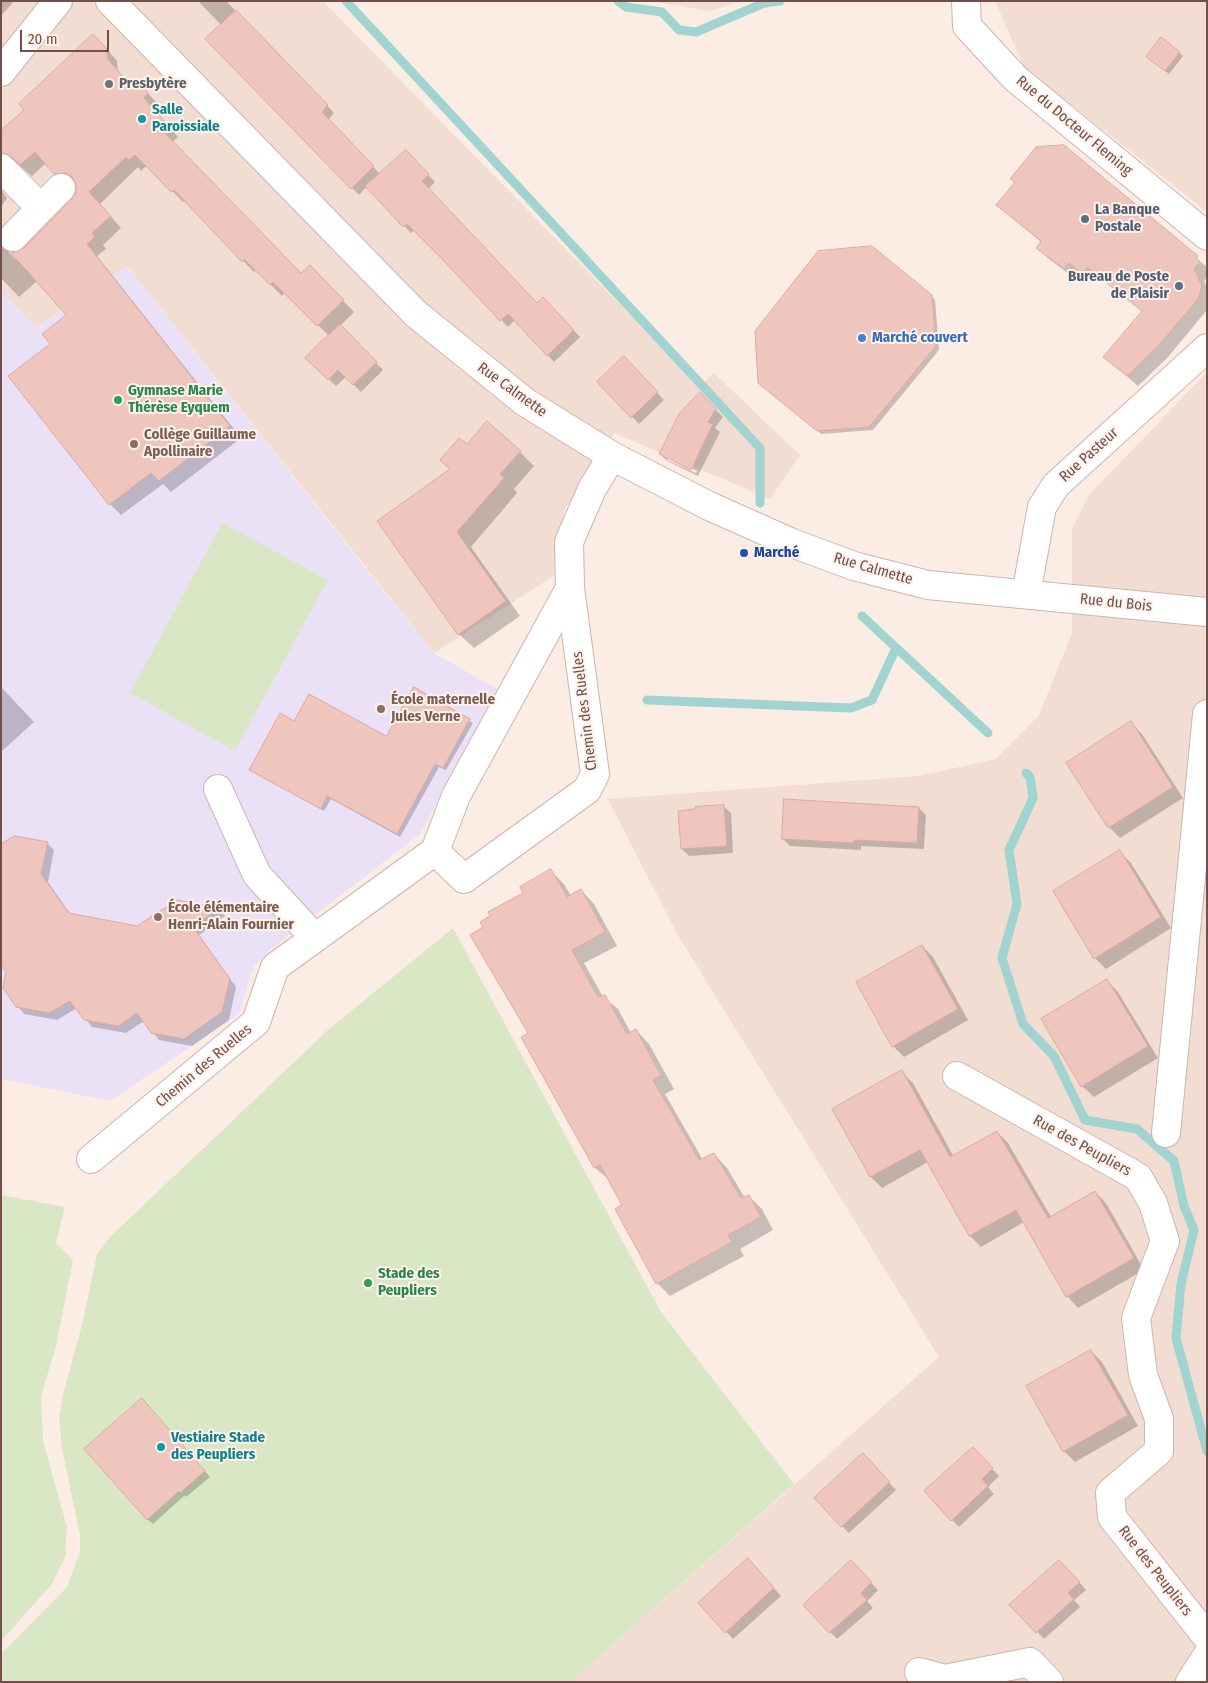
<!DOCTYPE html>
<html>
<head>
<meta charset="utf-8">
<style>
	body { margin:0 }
	#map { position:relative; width:1208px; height:1683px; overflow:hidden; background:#fbede4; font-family:"Fira Sans Condensed",sans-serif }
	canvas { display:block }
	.frame { position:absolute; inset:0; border:2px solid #71504b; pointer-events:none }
	.scale { position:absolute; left:20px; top:30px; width:89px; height:22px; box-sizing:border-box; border:2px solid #71504b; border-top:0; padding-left:6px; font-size:15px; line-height:18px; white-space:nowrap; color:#71504b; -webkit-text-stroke:4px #fef2ea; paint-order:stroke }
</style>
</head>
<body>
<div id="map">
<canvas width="1208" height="1683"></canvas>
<div class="frame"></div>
<div class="scale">20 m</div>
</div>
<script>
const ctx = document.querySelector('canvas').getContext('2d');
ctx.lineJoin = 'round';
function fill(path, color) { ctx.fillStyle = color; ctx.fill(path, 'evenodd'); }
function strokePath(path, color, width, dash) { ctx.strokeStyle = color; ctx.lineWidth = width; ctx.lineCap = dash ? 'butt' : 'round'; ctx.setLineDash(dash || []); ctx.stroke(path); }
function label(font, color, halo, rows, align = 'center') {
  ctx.font = font + ' "Fira Sans Condensed",sans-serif'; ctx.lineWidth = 4; ctx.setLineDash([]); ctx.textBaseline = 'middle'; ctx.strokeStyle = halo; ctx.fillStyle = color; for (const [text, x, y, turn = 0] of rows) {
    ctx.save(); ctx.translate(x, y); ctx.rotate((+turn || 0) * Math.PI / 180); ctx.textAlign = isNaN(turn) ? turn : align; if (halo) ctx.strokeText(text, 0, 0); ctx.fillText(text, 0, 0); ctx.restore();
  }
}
fill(new Path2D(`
	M1 1H323L700 386 714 373 800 455 770 499 614 433 564 511 560 572 434 653 127 266 35 328 1 291Z
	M650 1H743L710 11Z
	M995 1H1207V212L1024 67Z
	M1207 372V1643L1178 1682H571L939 1357 677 934 608 799 918 776 996 759 1039 715 1072 633V529L1088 496Z`), '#f2ddd3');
fill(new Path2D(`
	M127 266 358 559 434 653 499 690 420 834 271 949 253 967 239 1014 110 1101 1 1079V291L35 328Z`), '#eae1f7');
fill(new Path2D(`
	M222 523 328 580 235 751 130 693Z
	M453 928 661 1312 794 1484 571 1682H1V1654L67 1587 80 1552V1535L62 1448 59 1418 64 1391 82 1325 97 1254 111 1236 328 1030Z
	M1 1195 65 1207 56 1243 73 1260 56 1346 41 1396 43 1441 67 1527 65 1557 52 1584 1 1641Z`), '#dae7c4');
fill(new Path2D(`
	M1 1H14L1 16Z
	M198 1H226L334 113 328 120 381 175 406 152 435 182 428 189 537 305 543 299 580 337 554 362 515 320 508 327 414 230 411 233 367 186 359 195 352 188 222 26Z
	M1162 39 1183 56 1169 74 1151 60Z
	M105 47 117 61 118 72 125 79 135 80 159 105 155 110 178 137 172 142 301 275 310 267 354 312 340 326 383 370 361 392 346 377 336 386 307 358 329 336 285 292 282 296 256 270 254 272 185 200 183 202 147 165 141 171 138 167 100 204 121 228 103 245 106 249 97 256 241 438 171 492 163 484 121 515 110 504 52 344 68 315 37 281 19 297 1 278V243L16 260 73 200 77 192V184L67 185 46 163 32 176 18 164H9L1 168V132Z
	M1063 147 1207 267V277L1204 281 1207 287V310L1168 357 1138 386 1105 357 1143 312 1099 276 1093 283 1080 273 1075 279 1048 258 1037 248 1041 242 998 205Z
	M1 190 7 198 1 207Z
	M931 296 935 300 939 350 873 430 821 434 764 387Z
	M624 358 664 400 639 424 598 382Z
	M700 394 723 417 715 428 720 432 698 476 667 461 660 454ZM667 457 697 471 696 473 667 460Z
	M467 446 520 452 534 466 514 489 517 493 471 547 520 616 474 648 459 634 379 521 451 470Z
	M1 687 34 722 1 752Z
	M414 689 473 723 446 770 439 767 400 837 331 799 324 811 251 769 295 722 387 738Z
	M1131 723 1142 734 1183 798 1120 838 1109 827Z
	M723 806 731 813 733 853 689 856 682 849Z
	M919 808 926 815 924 849 861 846V850L790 846 783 839Z
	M47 843 54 850 48 882 71 915 137 927 177 901 218 909 225 916 199 935 236 987 229 1020 192 1046 159 1040 144 1021 126 1033 92 1027 77 1008 57 1020 24 1014 4 988Z
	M1120 852 1131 863 1171 928 1106 969 1095 958Z
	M551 871 564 884 571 896 581 890 594 904 617 946 584 963 603 997 618 1009 631 1033 636 1030 649 1044 674 1089 665 1094 703 1160 714 1154 727 1168 745 1198 749 1196 762 1209 773 1230 740 1249 744 1256 670 1296 657 1283 624 1206 610 1180 595 1168 530 1034 485 927Z
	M922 946 933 957 968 1020 904 1057 893 1046Z
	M1107 981 1118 992 1158 1058 1094 1097 1082 1086Z
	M902 1072 913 1083 954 1157 997 1132 1008 1143 1051 1217 1095 1192 1106 1203 1144 1270 1078 1308 1067 1296 1024 1222 981 1247 970 1236 928 1162 882 1188 871 1177 834 1109Z
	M1091 1351 1102 1362 1138 1426 1075 1462 1064 1451Z
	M147 1405 210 1477 186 1497 185 1495 153 1524 147 1519Z
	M980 1456 999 1476 988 1487 994 1494 959 1527 952 1520Z
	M870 1462 896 1490 849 1533 842 1526Z
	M755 1567 781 1596 733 1639 700 1603Z
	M1066 1568 1086 1590 1074 1600 1080 1607 1044 1639 1011 1605Z
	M858 1569 878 1590 867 1601 873 1608 837 1639 804 1605Z`), '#0003');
strokePath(new Path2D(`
	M346 1 760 448V503
	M618 1 626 7 662 12 679 30 696 32 764 3 780 1
	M862 616 988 733
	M647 700 851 708 872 700 896 648
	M1026 773 1030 777 1033 798 1009 850 1017 904 1002 958 1023 1024 1054 1056 1085 1120 1137 1129 1174 1161 1184 1206 1194 1230 1181 1284 1176 1338 1207 1451`), '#a1d4d0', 9);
const building = new Path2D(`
	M236 10 328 105 322 112 374 166 351 189 205 39Z
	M93 34 106 48 108 59 124 78 136 79 148 93 144 98 168 125 162 130 301 273 310 265 344 300 317 326 273 282 270 285 244 259 242 262 174 190 171 192 135 155 129 160 126 157 89 192 111 216 92 233 95 237 87 244 230 426 159 481 151 473 109 505 8 376 50 344 42 334 66 315 11 253 24 248 72 199 76 192V184L72 177 66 173 54 174 35 152 20 165 12 157 1 153V130L24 110 19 104Z
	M1161 37 1180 52 1165 71 1146 57Z
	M1064 145 1198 256 1196 258 1200 262 1194 269 1202 286 1198 299 1158 346 1127 376 1103 357 1142 311 1087 267 1082 274 1069 263 1064 269 1036 248 1041 241 996 205 1015 182 1010 179 1036 147Z
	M406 150 429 174 422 181 537 303 543 297 574 330 547 356 508 314 500 321 444 261 407 224 403 227 365 186Z
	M872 246 932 295 936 346 869 427 817 431 758 383 755 331 818 251Z
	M340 324 377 362 353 385 338 370 328 380 305 358Z
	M624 356 658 392 631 418 597 382Z
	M700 392 716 409 708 422 713 424 691 470 659 454 679 414Z
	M487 421 521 451 500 474 504 478 457 532 506 601 458 635 377 521 450 469 440 460 459 438 467 444Z
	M414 687 470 719 443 768 435 764 397 834 327 796 321 809 249 770 280 713 294 721 309 694 386 736Z
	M1131 721 1173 787 1108 828 1066 763Z
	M784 799 919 807 917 843 854 840V843L782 839Z
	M724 805 727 846 681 849 678 811 695 809V807Z
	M15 836 48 842 41 874 69 913 137 926 177 900 219 908 193 927 230 979 222 1012 184 1039 151 1033 137 1013 118 1026 84 1020 70 1001 49 1013 16 1007 3 988 6 972 1 965V844Z
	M1120 850 1161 917 1094 959 1053 891Z
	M551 869 567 897 581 889 605 932 572 950 598 997 605 995 627 1034 636 1029 661 1075 653 1080 699 1160 714 1153 741 1198 749 1195 761 1217 728 1235 732 1242 656 1284 615 1209 622 1205 600 1165 594 1168 521 1037 528 1033 470 935 483 927 480 922 490 916 488 912 523 893 520 887Z
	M922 945 958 1009 892 1047 856 982Z
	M1107 979 1148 1046 1081 1087 1041 1019Z
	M902 1070 950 1157 997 1131 1048 1218 1095 1191 1134 1258 1066 1297 1016 1210 969 1236 920 1150 870 1177 832 1109Z
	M1091 1350 1128 1415 1063 1452 1026 1386Z
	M142 1398 205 1471 180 1493 179 1491 147 1520 84 1449Z
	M973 1447 993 1468 982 1479 988 1486 951 1521 924 1491Z
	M863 1453 890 1482 841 1527 814 1498Z
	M748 1558 774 1588 725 1633 698 1603Z
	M851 1560 872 1582 861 1593 867 1600 829 1633 803 1605Z
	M1059 1560 1080 1582 1068 1593 1074 1599 1036 1633 1009 1605Z`);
fill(building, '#eec6be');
strokePath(building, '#e0a99f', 1);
const minor = new Path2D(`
	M966 1 967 26 1015 78 1207 236
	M1 72 58 1
	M1 168 41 208 61 188
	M13 237 41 208
	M570 588 595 774 587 790 464 879 435 851 456 796Z
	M570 588 569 542 592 489 612 456
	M1026 594 1042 507 1056 485 1207 348
	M218 789 257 875 315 938
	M957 1076 1138 1177 1153 1203 1165 1241 1136 1318 1143 1375 1159 1419V1451L1110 1493 1112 1517 1207 1637
	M1166 1133 1207 714
	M91 1159 256 1022 275 967 435 851
	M919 1672 945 1679 1030 1662 1049 1682
	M1190 1682 1207 1656`);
const tertiary = new Path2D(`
	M110 1 416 314 525 402 612 456 709 506 792 543 854 566 928 585 1207 612`);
strokePath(minor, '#cdb5ae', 30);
strokePath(tertiary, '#cdb5ae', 30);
strokePath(minor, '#fff', 28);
strokePath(tertiary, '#fff', 28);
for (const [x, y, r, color] of [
	[109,84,5,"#6b7280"],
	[142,119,5,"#0f9aa8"],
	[1085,219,5,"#5c6f8a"],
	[1179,286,5,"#5c6f8a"],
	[862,338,5,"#3f7fe0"],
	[118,400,5,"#2e9e5b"],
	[134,444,5,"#8d6e63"],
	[744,553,5,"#1a4fb4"],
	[381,709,5,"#8d6e63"],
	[158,917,5,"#8d6e63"],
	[368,1283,5,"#2e9e5b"],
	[161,1447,5,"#0f9aa8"]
]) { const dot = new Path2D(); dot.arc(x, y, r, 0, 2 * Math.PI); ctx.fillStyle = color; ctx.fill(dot); strokePath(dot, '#fef2ea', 2); }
label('bold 15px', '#5b616d', '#fef2ea', [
	["Presbytère",119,84]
], 'left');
label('bold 15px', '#0d838f', '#fef2ea', [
	["Salle",152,110],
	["Paroissiale",152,127],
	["Vestiaire Stade",171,1438],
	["des Peupliers",171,1455]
], 'left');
label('15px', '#71504b', '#fef2ea', [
	["Rue du Docteur Fleming",1074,126,40],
	["Rue Calmette",512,390,36],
	["Rue Pasteur",1089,455,-42],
	["Rue Calmette",873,569,16],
	["Rue du Bois",1116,603,6],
	["Chemin des Ruelles",585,711,-97],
	["Chemin des Ruelles",204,1066,-40],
	["Rue des Peupliers",1082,1146,29],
	["Rue des Peupliers",1155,1571,52]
]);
label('bold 15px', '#4e5e75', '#fef2ea', [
	["La Banque",1095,210],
	["Postale",1095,227],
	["Bureau de Poste",1169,277,"right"],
	["de Plaisir",1169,294,"right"]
], 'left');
label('bold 15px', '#366cbe', '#fef2ea', [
	["Marché couvert",872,338]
], 'left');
label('bold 15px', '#27864d', '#fef2ea', [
	["Gymnase Marie",128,391],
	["Thérèse Eyquem",128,408],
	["Stade des",378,1274],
	["Peupliers",378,1291]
], 'left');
label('bold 15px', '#785e54', '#fef2ea', [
	["Collège Guillaume",144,435],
	["Apollinaire",144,452],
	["École maternelle",391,700],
	["Jules Verne",391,717],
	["École élémentaire",168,908],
	["Henri-Alain Fournier",168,925]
], 'left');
label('bold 15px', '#164399', '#fef2ea', [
	["Marché",754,553]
], 'left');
</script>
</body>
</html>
